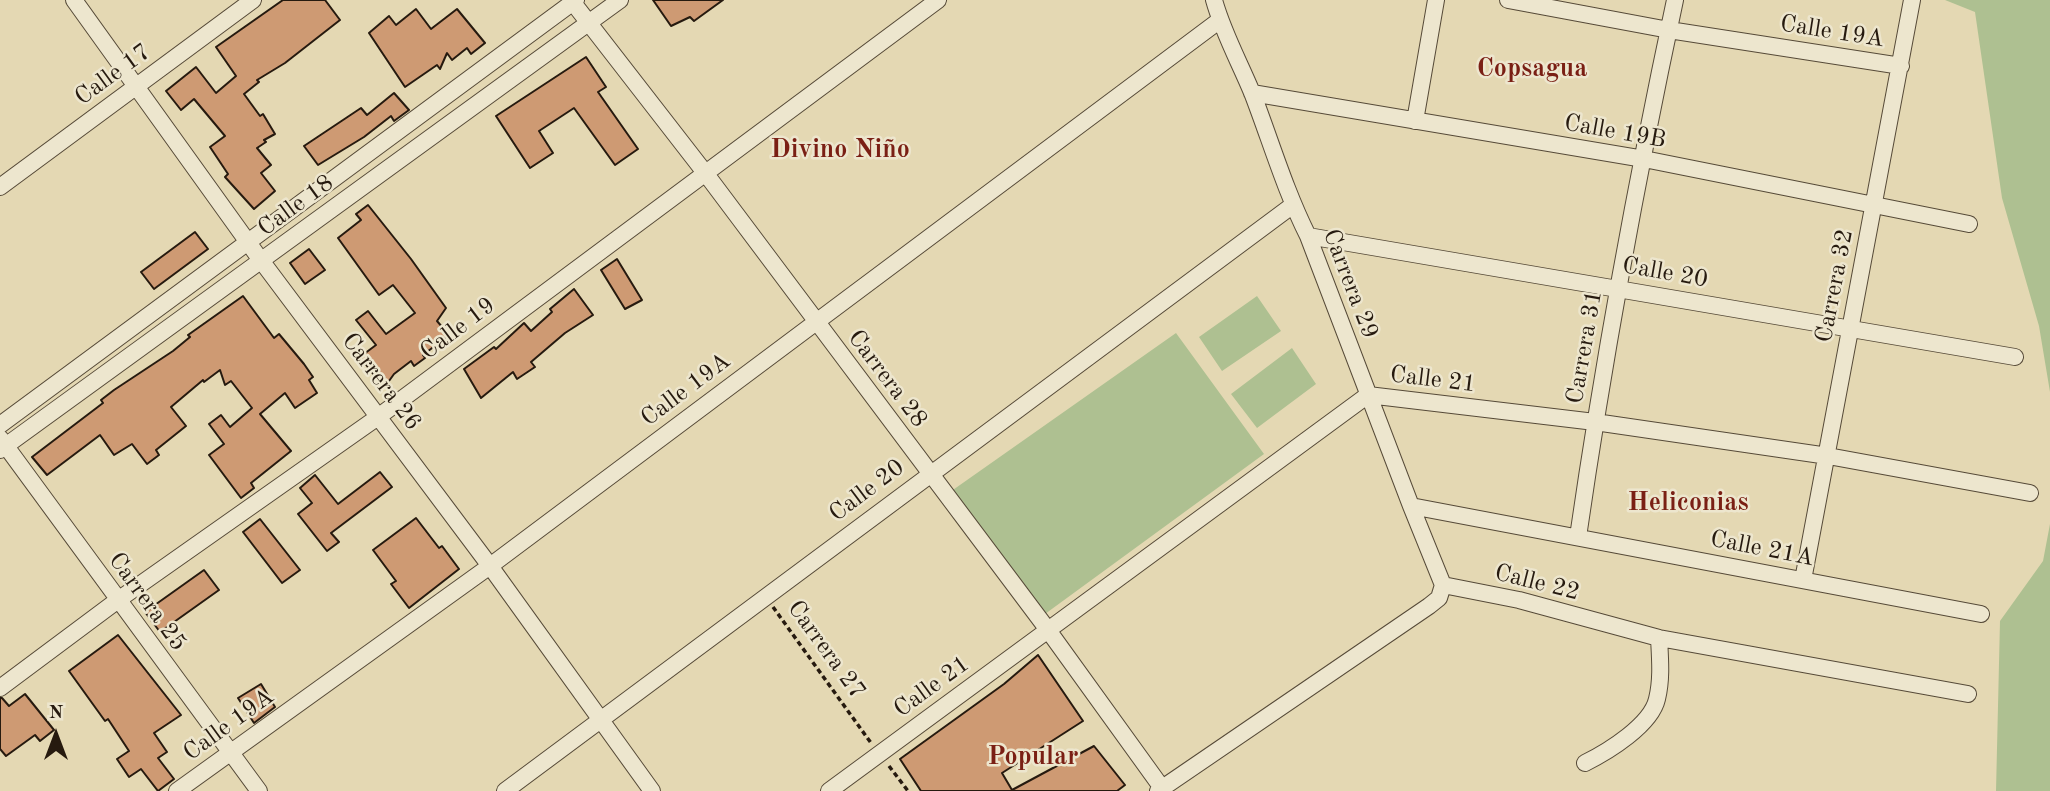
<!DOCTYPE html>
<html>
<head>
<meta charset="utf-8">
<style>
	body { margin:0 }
	#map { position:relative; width:2050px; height:791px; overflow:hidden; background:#e4d8b3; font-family:"Old Standard TT",serif }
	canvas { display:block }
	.north { position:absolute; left:21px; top:700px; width:70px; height:70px; -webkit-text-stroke:5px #ede6ce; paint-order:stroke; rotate:0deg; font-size:19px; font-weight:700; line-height:28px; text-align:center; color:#261a0f }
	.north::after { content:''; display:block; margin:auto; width:24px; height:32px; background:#261a0f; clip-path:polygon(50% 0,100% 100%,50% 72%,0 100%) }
</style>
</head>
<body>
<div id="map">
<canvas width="2050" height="791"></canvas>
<div class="north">N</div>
</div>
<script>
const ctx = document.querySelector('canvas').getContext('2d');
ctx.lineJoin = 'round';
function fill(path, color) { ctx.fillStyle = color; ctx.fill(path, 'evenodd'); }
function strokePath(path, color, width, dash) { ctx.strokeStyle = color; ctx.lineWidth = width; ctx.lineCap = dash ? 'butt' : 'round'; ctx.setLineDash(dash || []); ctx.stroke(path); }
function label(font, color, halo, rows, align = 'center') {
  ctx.font = font + ' "Old Standard TT",serif'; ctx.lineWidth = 5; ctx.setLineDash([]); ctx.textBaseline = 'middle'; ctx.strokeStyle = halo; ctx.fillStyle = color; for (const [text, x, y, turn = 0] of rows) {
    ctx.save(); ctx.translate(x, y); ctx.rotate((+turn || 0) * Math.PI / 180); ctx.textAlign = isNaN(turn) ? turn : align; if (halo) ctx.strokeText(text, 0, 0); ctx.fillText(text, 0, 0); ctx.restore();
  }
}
fill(new Path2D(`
	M1945 0H2050V392L2039 326 2002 198 1975 12Z
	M1257 296 1281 331 1222 371 1199 337Z
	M1176 333 1264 454 1045 614 950 492Z
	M1292 348 1316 384 1257 428 1231 394Z
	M2050 524V791H1996L2000 621 2043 561Z`), '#aec091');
const building = new Path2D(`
	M283 0H325L340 20 285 63 257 80 259 82 244 94 260 116 263 114 275 134 264 140 266 142 257 148 271 165 261 173 275 191 254 209 225 177 228 174 210 147 225 136 194 99 181 110 166 91 196 67 216 93 236 76 216 47Z
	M653 0H723L694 21 690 17 671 26Z
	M416 9 431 29 457 9 485 43 471 54 467 48 452 60 447 53 440 69 437 65 405 87 369 33 389 16 396 25Z
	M586 57 606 87 598 92 638 149 615 165 574 108 539 131 553 153 530 168 496 116Z
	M394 93 409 110 394 121 391 116 364 137 318 165 304 146 361 108 367 115Z
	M368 205 411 259 446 308 437 321 449 335 423 355 425 358 414 366 411 361 394 374 384 388 360 357 376 345 356 320 368 311 386 334 415 313 393 285 379 295 338 238 361 220 356 214Z
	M195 232 208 249 154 289 141 272Z
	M309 249 325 270 305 284 290 263Z
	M617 259 642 300 625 309 601 270Z
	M574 289 593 315 565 333 531 362 535 367 517 379 513 372 481 398 464 369 494 347 496 349 524 323 531 331 552 312 550 309Z
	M243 296 274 338 279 334 304 364 313 377 309 380 317 393 295 408 285 393 260 414 291 451 251 483 254 488 241 498 209 455 224 444 209 424 221 415 230 427 252 408 231 381 225 385 220 370 204 382 203 380 171 407 186 426 156 450 159 455 147 464 132 444 114 455 100 435 47 475 32 457 103 403 101 400 114 390 173 351 190 337 188 335Z
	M380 472 392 487 331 533 339 542 327 551 298 514 312 503 300 488 315 475 338 504Z
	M416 518 439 548 442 546 459 569 409 608 391 584 396 581 373 550Z
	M260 519 300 570 282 583 243 532Z
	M204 570 219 590 160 632 145 612Z
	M118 635 181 715 154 733 167 752 158 758 174 779 158 791 141 769 129 777 117 759 129 751 108 719 105 721 69 671Z
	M1038 655 1083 721 1002 773 1012 790 1094 746 1125 785 1117 791H921L900 759 1004 684Z
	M261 684 275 707 254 723 238 698Z
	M25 694 54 730 40 741 35 735 6 756 0 749V698H2L9 706Z`);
fill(building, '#ce9a73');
strokePath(building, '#261a0f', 2);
const minor = new Path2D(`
	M74 0 260 259 490 566 652 791
	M571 0 706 174 1048 630 1162 788
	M1214 0C1223 33 1240 63 1253 95 1271 142 1285 190 1308 236L1411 506 1443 585
	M1508 0 1669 30 1901 66
	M1252 93 1644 159 1969 224
	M1415 121 1436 0
	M0 187 253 0
	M1308 236 2015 357
	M0 425 576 0
	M0 438 259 791
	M0 450 620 0
	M1411 506 1981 614
	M1578 537C1604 357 1637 178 1675 0
	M1803 580 1912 0
	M1443 585 1519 600 1659 638 1968 694
	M0 688 118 600 378 417 938 0
	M1585 763C1609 751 1651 725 1657 699 1662 679 1660 658 1659 638
	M177 791 490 566 1220 20
	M505 791C766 594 1029 399 1293 205
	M829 791 1368 395 1595 422 1828 456 2030 493
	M1158 791 1429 606 1439 598 1443 585`);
strokePath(minor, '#564a38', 18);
strokePath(new Path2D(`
	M773 607 871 743
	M889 766 908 791`), '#261a0f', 3.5, [5, 3.5]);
strokePath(minor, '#ede6ce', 16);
label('24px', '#261a0f', '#ede6ce', [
	["Calle 19A",1832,32,9],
	["Calle 17",113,75,-36],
	["Calle 19B",1615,132,10],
	["Calle 18",296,206,-36],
	["Calle 20",1665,273,10],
	["Carrera 29",1350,284,69],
	["Carrera 32",1835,286,-79],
	["Calle 19",458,329,-37],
	["Carrera 31",1585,347,-80],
	["Carrera 28",887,379,53],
	["Calle 21",1433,380,7],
	["Carrera 26",381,382,53],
	["Calle 19A",686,390,-37],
	["Calle 20",867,491,-37],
	["Calle 21A",1762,549,11],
	["Calle 22",1537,583,14],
	["Carrera 25",147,602,54],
	["Carrera 27",826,650,54],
	["Calle 21",932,687,-36],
	["Calle 19A",229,725,-36]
]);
label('bold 26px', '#7a1f14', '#ede6ce', [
	["Copsagua",1532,69],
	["Divino Niño",840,150],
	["Heliconias",1688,503],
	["Popular",1033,757]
]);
</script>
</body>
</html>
